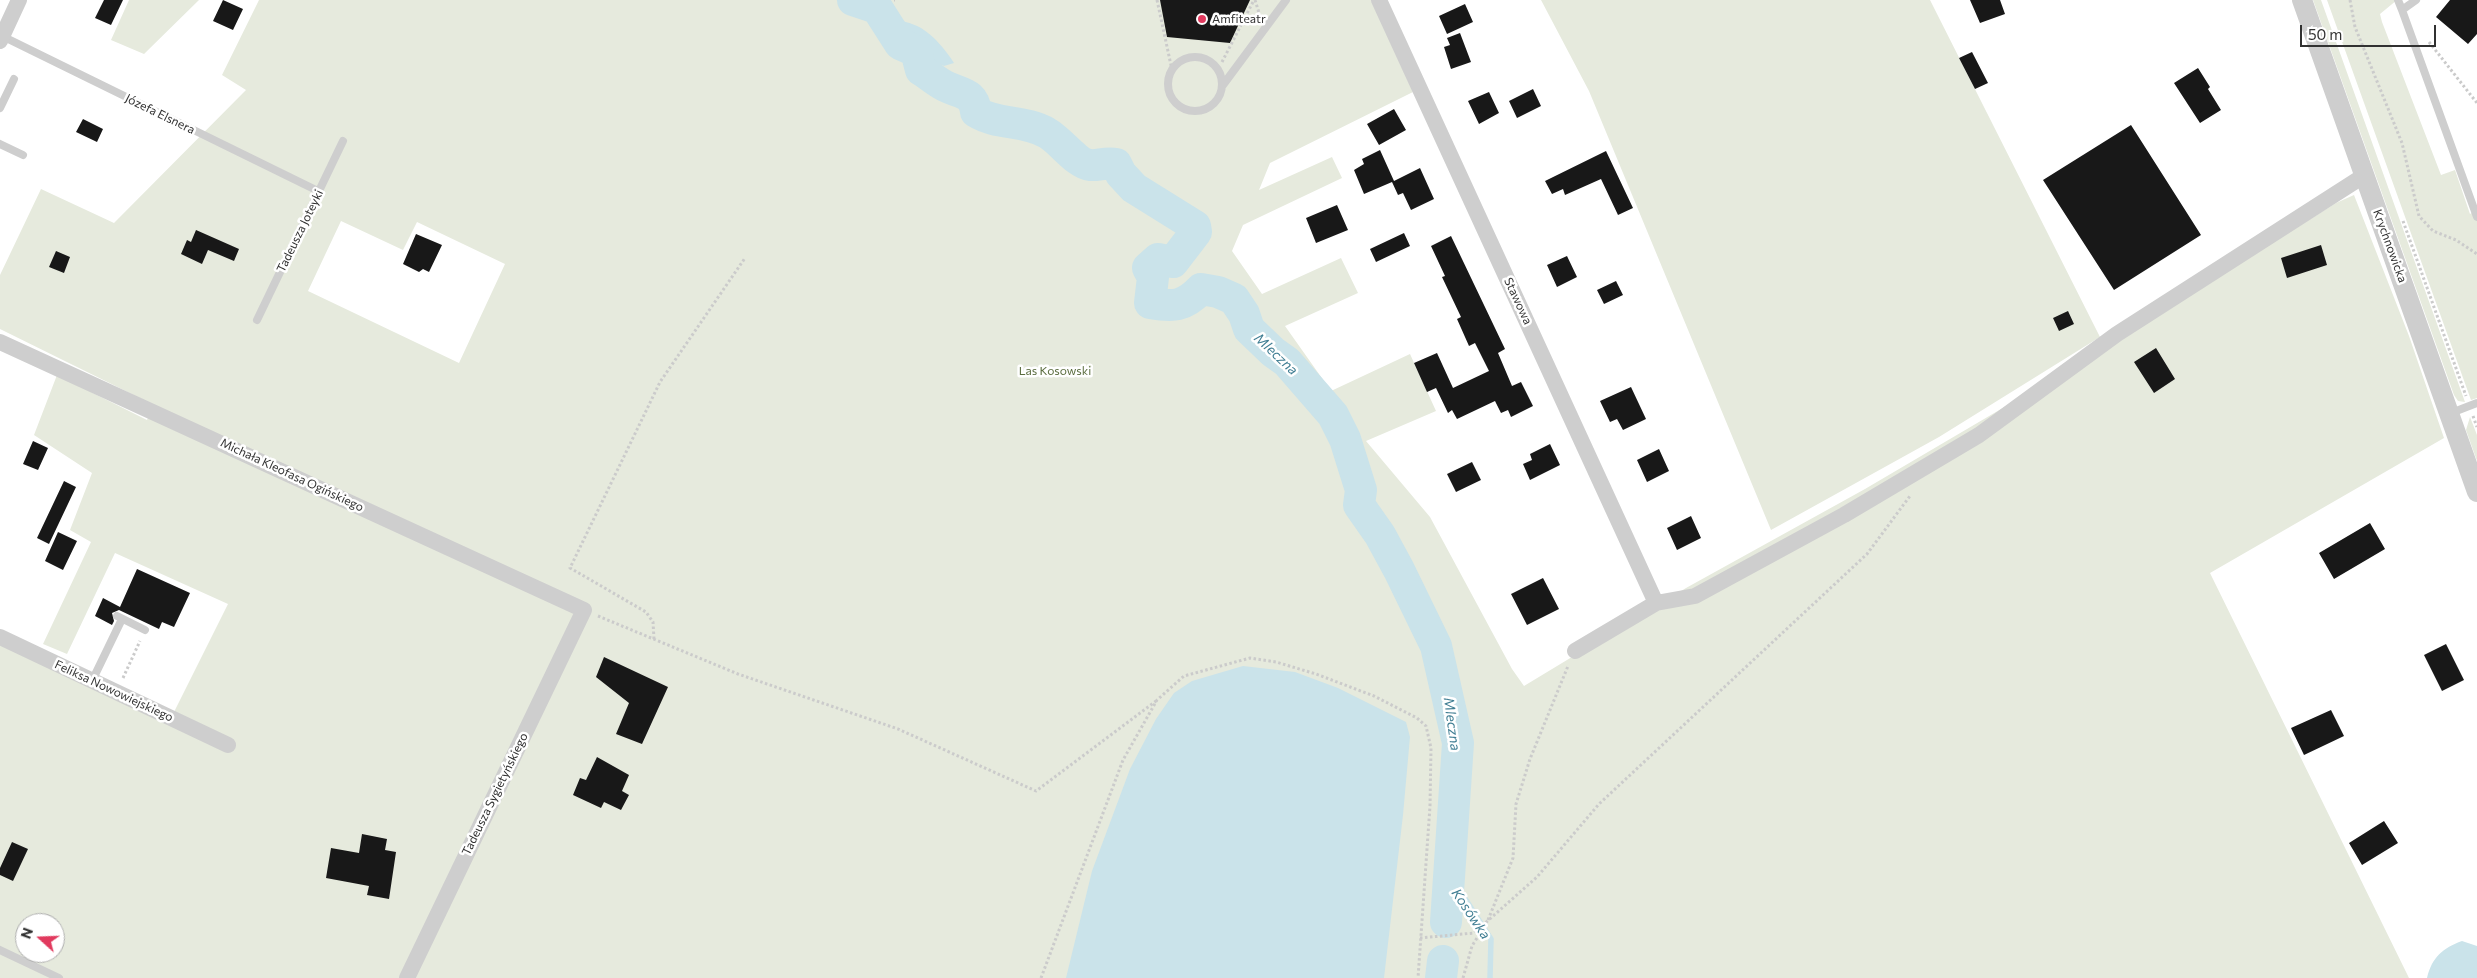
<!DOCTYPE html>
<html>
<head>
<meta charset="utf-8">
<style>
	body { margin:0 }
	#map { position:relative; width:2477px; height:978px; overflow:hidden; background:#fff; font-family:Commissioner,sans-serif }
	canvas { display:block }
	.north { position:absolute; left:15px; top:913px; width:50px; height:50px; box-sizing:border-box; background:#fff; border:1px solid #adadad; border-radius:50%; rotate:290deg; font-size:14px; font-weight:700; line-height:20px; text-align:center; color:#313131 }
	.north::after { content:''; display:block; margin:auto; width:18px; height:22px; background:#e13a5e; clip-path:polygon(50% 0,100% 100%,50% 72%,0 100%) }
	.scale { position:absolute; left:2300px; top:25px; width:136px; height:22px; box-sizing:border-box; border:2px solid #313131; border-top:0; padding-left:6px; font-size:15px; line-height:18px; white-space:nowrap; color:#313131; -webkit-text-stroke:4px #fff; paint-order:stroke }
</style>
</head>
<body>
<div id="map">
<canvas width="2477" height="978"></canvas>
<div class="north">N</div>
<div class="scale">50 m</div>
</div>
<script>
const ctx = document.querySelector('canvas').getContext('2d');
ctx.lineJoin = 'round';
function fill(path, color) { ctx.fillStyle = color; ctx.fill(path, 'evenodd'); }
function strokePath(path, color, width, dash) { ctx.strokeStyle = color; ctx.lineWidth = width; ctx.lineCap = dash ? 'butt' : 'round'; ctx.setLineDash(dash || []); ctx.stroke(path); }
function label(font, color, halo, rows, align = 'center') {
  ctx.font = font + ' Commissioner,sans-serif'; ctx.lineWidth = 5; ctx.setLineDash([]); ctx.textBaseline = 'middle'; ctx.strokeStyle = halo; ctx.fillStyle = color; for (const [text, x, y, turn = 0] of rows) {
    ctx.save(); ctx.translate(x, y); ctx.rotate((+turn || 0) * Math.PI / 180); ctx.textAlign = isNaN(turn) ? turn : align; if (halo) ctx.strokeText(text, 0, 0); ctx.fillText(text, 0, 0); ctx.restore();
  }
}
fill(new Path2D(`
	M129 0H199L144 54 111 40Z
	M259 0H1371L1413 92 1270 163 1259 190 1332 157 1342 178 1243 225 1232 251 1262 294 1341 258 1358 293 1285 326 1331 391 1410 354 1436 411 1366 441 1430 517 1512 669 1524 686 1686 588 1865 489 2103 349 2336 203 2354 195 2409 336 2444 438 2210 573 2409 978H0V644L169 722 228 604 115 553 67 654 43 644 91 542 70 530 92 473 34 435 57 375 147 420 154 405 0 329V275L41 189 114 223 246 90 222 75ZM341 221 403 250 417 222 505 264 459 363 308 291ZM25 923H55V953H25Z
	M1541 0H1930L2100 337 1939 437 1771 530 1589 91Z
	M2313 0H2321L2465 402 2458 401 2454 395Z
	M2327 0H2397L2380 14 2382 22 2441 175 2455 170 2470 214 2477 210V398L2471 400Z
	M2470 417 2477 435V461L2466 430Z`), '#e6eadd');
fill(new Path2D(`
	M849 0H885L891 3V15C900 22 911 22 921 28 935 37 945 49 954 63L944 66 904 49 884 32 875 18 847 4Z
	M1243 666 1295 672 1338 688 1406 722 1410 737 1403 815 1384 978H1066L1092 871 1130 769 1156 719 1174 693 1192 681Z
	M2462 941 2477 946V978H2427C2432 957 2443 948 2462 941Z`), '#cae3ea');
strokePath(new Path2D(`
	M1449 880 1466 900 1491 939 1490 978`), '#cae3ea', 5.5);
strokePath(new Path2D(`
	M853 0 877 8 900 44 916 51 921 70C929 75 937 82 945 86 961 94 974 92 976 112 997 125 1025 120 1047 133 1060 140 1077 164 1090 165 1098 166 1105 162 1116 164L1121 174 1134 188 1195 226 1196 232 1173 262 1158 259 1148 268 1153 277 1150 303C1173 307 1184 307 1201 289L1218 292 1234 299 1244 314 1249 329 1273 352 1287 362 1333 415 1345 439 1361 490 1359 505 1380 535 1399 570 1436 646 1458 743 1446 922
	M1441 978 1443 961`), '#cae3ea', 32);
fill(new Path2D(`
	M104 0H123L111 25 95 18Z
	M223 0 243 9 233 30 213 21Z
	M1160 0H1250L1230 43 1167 37Z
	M1970 0H2000L2005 14 1980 23Z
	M2450 0H2477V34L2468 44 2436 17Z
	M1465 4 1473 22 1447 34 1439 16Z
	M1460 33 1471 62 1451 69 1444 47 1450 45 1447 38Z
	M1972 52 1988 83 1975 89 1959 58Z
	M2198 68 2210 87 2208 89 2221 110 2200 123 2174 83Z
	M1533 89 1541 106 1517 118 1509 101Z
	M1489 92 1499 113 1479 124 1468 101Z
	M1394 109 1406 130 1379 145 1367 124Z
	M83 119 103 129 97 142 76 132Z
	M2131 125 2201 235 2114 290 2043 180Z
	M1380 150 1394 181 1420 168 1434 199 1411 210 1403 193 1398 195 1392 182 1364 194 1354 170 1364 164 1362 159Z
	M1606 151 1633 208 1618 215 1601 179 1565 195 1563 189 1552 194 1545 181Z
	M1337 205 1348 230 1316 243 1306 218Z
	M196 230 239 249 234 261 208 250 202 264 181 254 187 240 191 242Z
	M1404 233 1410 246 1376 262 1370 249Z
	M416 234 442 245 429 272 423 269 419 272 403 264Z
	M1451 236 1505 349 1498 353 1512 386 1521 382 1533 406 1511 417 1508 410 1501 413 1495 401 1457 419 1452 410 1448 413 1436 388 1427 392 1414 363 1437 353 1453 388 1489 371 1475 343 1469 346 1457 319 1461 317 1442 277 1445 276 1431 246Z
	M2321 245 2327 265 2287 278 2281 258Z
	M56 251 70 257 64 273 49 267Z
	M1567 256 1577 277 1557 287 1547 265Z
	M1616 281 1623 295 1604 304 1597 290Z
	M2068 311 2074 324 2059 331 2053 318Z
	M2156 348 2175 379 2154 393 2134 362Z
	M1631 387 1646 419 1623 430 1617 419 1610 422 1600 401Z
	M33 441 48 448 38 470 23 464Z
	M1550 444 1560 465 1530 480 1523 464 1532 460 1530 454Z
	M1659 449 1669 471 1647 482 1637 460Z
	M1472 462 1481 480 1456 492 1447 474Z
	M64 481 76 487 49 544 37 538Z
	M1691 516 1701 538 1677 550 1667 528Z
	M2370 523 2385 549 2334 579 2319 553Z
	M58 532 77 541 63 570 45 561Z
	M137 569 190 593 174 627 162 622 159 629 119 610 112 613 114 621 112 625 95 616 103 598 120 607Z
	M1543 578 1559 609 1527 625 1511 594Z
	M2446 644 2464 680 2442 691 2424 655Z
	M604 657 668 687 642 744 616 734 629 703 596 677Z
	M2331 710 2344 736 2304 755 2291 728Z
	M597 757 629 775 622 791 629 795 621 810 604 802 601 808 573 795 580 778 586 780Z
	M2384 821 2398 843 2362 865 2349 843Z
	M362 834 387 839 385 850 396 852 389 899 367 895 369 886 326 878 331 848 359 853Z
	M12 842 28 849 13 881 0 875V868Z`), '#181818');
strokePath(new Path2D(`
	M894 0H895
	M1157 0 1172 70
	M1255 0 1260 16
	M2350 0 2355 27 2402 143 2419 216 2433 231 2456 240 2477 254
	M2429 42 2477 103
	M1222 62 1254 0
	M2403 221 2466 396
	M2473 416 2477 427
	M598 616 738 674 898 729 1036 791 1156 701
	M654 639 653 622 646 612 570 568 660 382 745 258
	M123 678 140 641
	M1488 920 1513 858 1516 804 1530 759 1568 666
	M1420 938 1474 933 1537 877 1599 804 1867 554 1910 496
	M1041 978 1123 760 1157 700 1184 676 1250 658 1276 662 1316 674 1374 696 1417 718 1426 726 1431 748 1430 806 1418 978
	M1463 978 1472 946 1485 925`), '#cbcbcb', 3, [2.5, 2.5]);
strokePath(new Path2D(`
	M2398 0 2402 10
	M2416 0 2402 10 2477 217
	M2 36 318 191
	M1168 84a27 27 0 1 1 54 0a27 27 0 1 1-54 0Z
	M1223 85 1286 0
	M0 108 14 79
	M0 144 23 155
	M257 320 343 141
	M2451 413 2477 403
	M117 616 145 630
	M92 681 122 619
	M0 950 59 978`), '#cecece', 8);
strokePath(new Path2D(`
	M1379 0 1656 603
	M0 41 19 0
	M0 342 584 610 407 978
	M0 637 228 745
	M1575 651 1656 603 1695 596 1844 515 1979 435 2117 334 2365 175`), '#cecece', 16);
strokePath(new Path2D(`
	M2302 0 2477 492`), '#cecece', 20);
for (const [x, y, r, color] of [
	[1202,19,5,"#e13a5e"]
]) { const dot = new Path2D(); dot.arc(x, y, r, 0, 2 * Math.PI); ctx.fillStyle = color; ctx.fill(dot); strokePath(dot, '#fff', 2); }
label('12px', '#313131', '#fff', [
	["Amfiteatr",1212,19]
], 'left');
label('12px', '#313131', '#fff', [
	["Józefa Elsnera",160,114,26],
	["Tadeusza Joteyki",300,231,-64],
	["Krychnowicka",2390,246,70],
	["Stawowa",1518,301,65],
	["Michała Kleofasa Ogińskiego",292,475,25],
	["Feliksa Nowowiejskiego",114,691,25],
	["Tadeusza Sygietyńskiego",495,794,-64]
]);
label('12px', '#5b6d3f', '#fff', [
	["Las Kosowski",1055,371]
]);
label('italic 14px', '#407e93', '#fff', [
	["Mleczna",1276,354,43],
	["Mleczna",1452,724,82],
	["Kosówka",1471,914,56]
]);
</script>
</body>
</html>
